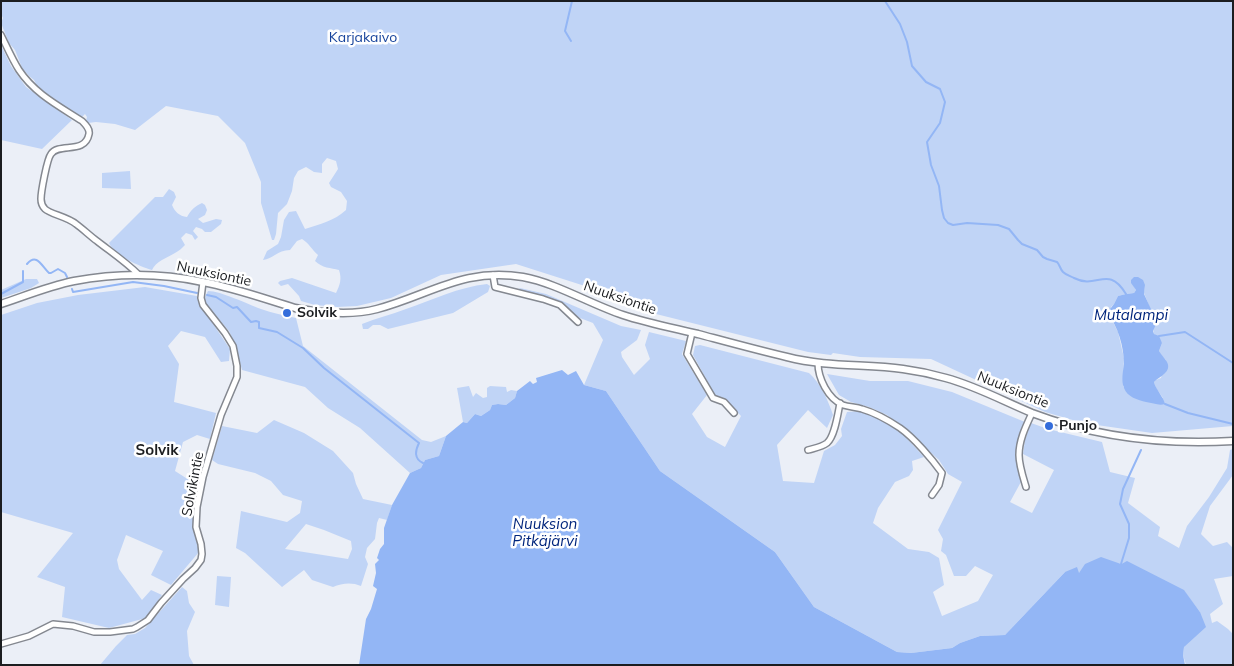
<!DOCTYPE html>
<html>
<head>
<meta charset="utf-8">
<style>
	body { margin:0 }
	#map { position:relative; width:1234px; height:666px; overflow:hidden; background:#ebeff7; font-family:Mulish,sans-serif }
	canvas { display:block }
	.frame { position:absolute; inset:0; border:2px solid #1b1d20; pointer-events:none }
</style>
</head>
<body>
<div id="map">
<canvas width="1234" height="666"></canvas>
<div class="frame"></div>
</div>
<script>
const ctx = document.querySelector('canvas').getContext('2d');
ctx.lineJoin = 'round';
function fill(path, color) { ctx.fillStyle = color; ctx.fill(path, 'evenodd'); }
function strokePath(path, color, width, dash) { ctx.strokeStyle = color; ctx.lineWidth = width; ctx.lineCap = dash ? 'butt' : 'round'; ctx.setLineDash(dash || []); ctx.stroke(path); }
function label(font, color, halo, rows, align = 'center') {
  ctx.font = font + ' Mulish,sans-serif'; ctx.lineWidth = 5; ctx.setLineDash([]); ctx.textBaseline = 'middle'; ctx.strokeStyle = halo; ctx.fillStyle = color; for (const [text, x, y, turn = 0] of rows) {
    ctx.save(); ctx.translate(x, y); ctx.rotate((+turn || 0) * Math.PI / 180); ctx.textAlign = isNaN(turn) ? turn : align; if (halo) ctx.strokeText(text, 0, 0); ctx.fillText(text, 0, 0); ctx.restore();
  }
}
fill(new Path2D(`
	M1 1H1233V426L1152 433 1083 423 1045 412 931 359 860 357 833 353 831 355 808 352 656 314 597 293 588 287 516 264 441 275 391 298 357 306 337 307 315 305 301 301 299 296 288 284 281 286 278 283 280 281 292 278 336 293C340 285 342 279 339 270 331 268 322 268 315 261L318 255C312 250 309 243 302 239L297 241 290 250C277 250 273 259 263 260L267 251 278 244 281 237 284 220 289 212 296 211 305 229C320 224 334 221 346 210L347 201 341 192 331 187 329 183 338 169 336 161 327 158 322 164V173L314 172 306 167 298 171 294 178 292 191 287 204 278 213 276 234 274 240H272L261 203V182L245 143 218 116 166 106 135 130 115 124 96 122 88 123 86 121 87 117 85 114 82 117 63 106 53 98 42 91 36 84 34 80 29 76 22 68 15 50 9 43 1 23 3 18 1 14ZM1132 283 1145 285 1144 293 1150 308 1154 334 1162 343 1159 351 1160 354 1166 360 1161 378 1156 380 1154 382 1156 388 1163 398 1123 387 1124 358 1118 332 1111 318V307L1114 304 1118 296 1126 294 1134 293 1136 290Z
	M1 45 11 66 26 87 72 120 42 149 1 140Z
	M130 171 131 189 102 188V173Z
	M169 189 174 192 176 197 172 205C175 212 179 216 187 217 191 210 195 206 202 203L205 205 207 210 205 215 198 219 203 223 216 219 222 220 221 224 211 232H205L202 229 196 227 193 231 198 237 195 240 192 235 186 233 181 238 185 245C182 248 179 251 175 253 167 258 156 261 152 270 139 266 115 256 109 243L155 197H163Z
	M26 279H37L39 283 31 288 1 298V290Z
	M487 284 490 286 488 292 453 313 388 329 380 325H373L368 329H363L362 324C376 318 391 315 406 309 432 300 459 287 487 284Z
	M145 287 197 296 203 309 230 349 229 361 221 362 205 337 181 331 168 346 179 364 174 402 216 413 210 439 197 435 183 442 175 471 197 485 193 525 199 552 171 585 151 575 163 551 126 535 117 560 119 569 142 600 151 590 162 595 146 618 109 628 62 617 65 587 37 577 73 533 1 512V315L37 303 78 295Z
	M520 288 546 294 621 326 641 330 637 340 621 352 622 357 634 375 650 359 645 345 649 332 686 341 682 354 707 395 692 414 707 437 725 447 741 416 724 398 715 395 693 355 695 346 700 345 809 373C821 384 828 400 833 415L827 428 808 410 777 445 783 481 814 483 824 451 835 445 842 436 841 429 847 412 860 411 883 420 902 433 924 457 912 461 913 470 909 476 895 482 878 508 873 523 908 549 929 552 939 558 944 585 933 592 942 616 978 601 993 575 975 566 966 576H954L946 555 941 551 943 539 938 530 962 482 948 474 939 460 908 432 887 415 869 407 851 402 839 395 827 374 870 381H908L952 392 1025 422C1013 448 1015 453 1022 480L1010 502 1032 513 1054 470 1023 454 1025 440 1031 423 1048 429 1102 442 1110 472 1135 478 1128 503 1160 527 1158 536 1179 548 1187 526 1209 497 1227 468 1230 450 1233 449V475L1210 506 1201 534 1213 546 1227 542 1233 548V576L1214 579 1223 604 1210 614 1212 623 1217 621 1228 629 1233 634V665H1186L1183 655 1184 647 1200 612 1184 591 1127 562 1079 573 1065 572 1005 635 980 636 960 643 952 648 911 653 897 652 814 607 775 552 660 471 606 391 584 385 603 340 593 323 580 318 560 303 544 297 519 289Z
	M208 291C221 291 247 304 261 309 272 313 284 315 296 318L303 346 422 440 431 442 446 436 439 456 425 460 421 468 410 473 360 428 328 408 305 387 242 370 235 345 229 331 206 304 204 299Z
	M469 386 473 397 476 393 483 398 487 397V388L490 386 506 387 507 392 511 390 517 391 515 398 506 405 498 404 492 405 490 410 481 416 475 414 467 423 463 422 457 388Z
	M274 420 304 433 333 451 353 473 356 484 363 499 392 505 387 520 379 518 377 523 375 539 367 548 365 557 368 564 361 586C352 582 342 583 333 587L312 580 304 570 282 587 245 553 236 548 241 511 287 522 300 513 302 501 283 495 271 481 255 473 218 464 212 460 222 426 257 433ZM306 524 324 530 351 541 352 549 348 559 285 549Z
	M217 576 231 577 229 607 215 605Z
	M182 587 187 591 189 603 195 612 187 631 189 656 194 665H100L116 646 127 635 135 634 145 628Z`), '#c0d4f6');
fill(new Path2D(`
	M1134 277H1138L1143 280 1145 285 1144 294 1157 322 1153 331 1154 334 1159 336 1162 343 1159 351C1161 355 1165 358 1167 362 1172 372 1160 376 1154 382 1156 390 1163 396 1165 404 1159 406 1153 403 1146 402 1138 400 1127 397 1124 388 1121 381 1123 371 1124 364 1124 347 1118 326 1107 313L1114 304 1118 296 1126 294 1134 293 1136 290 1131 283V280Z
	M562 370 568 375 576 371 584 385 606 391 660 471 775 552 814 607 897 652 911 653 952 648 960 643 980 636 1005 635 1065 572 1077 567 1079 573 1085 564 1101 557 1121 564 1127 561 1184 590 1200 612 1206 627 1184 647 1183 655 1185 665H359L366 619 371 609 377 589 373 586 376 573 375 564 379 560 377 558 380 549 384 544V528L392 505 410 473 421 468 425 460 439 456 446 436 463 422 467 423 475 414 481 416 490 410 492 405 498 404 506 405 515 398 517 391 530 381 533 384 537 382 536 378Z`), '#93b6f5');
strokePath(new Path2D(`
	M885 1 900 24 907 42 912 66 926 82 940 89 945 102 940 123 927 142 931 165 939 186 942 210 944 218 948 223 953 225 967 223 998 225 1009 229 1018 240 1022 244 1037 250 1043 257 1047 259 1057 262C1060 265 1060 269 1063 272 1066 275 1070 276 1074 278 1097 290 1108 264 1126 294
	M571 41 565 31 572 1
	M27 264C37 252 42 267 49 273H51L58 269 65 273 67 277
	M72 289 73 292 133 282 164 286 197 293
	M1 294 23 282V271
	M207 295 216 297 233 308 237 307 251 322 256 321 259 322V328L277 332 303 348 324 368 419 443C415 451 414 459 423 463
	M1159 336 1185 332 1233 363
	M1165 404 1188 413 1233 424
	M1121 564 1129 538V524L1120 504 1123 489 1141 450`), '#93b6f5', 2);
const minor = new Path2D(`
	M1 35C7 47 12 59 19 70 35 94 59 106 82 121 86 125 90 129 89 134 85 155 59 142 51 154 47 159 41 192 41 199 41 203 42 206 45 209 50 214 68 217 76 224 83 229 90 236 97 241 111 252 126 262 139 275
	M493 275 495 287 543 299 560 305 578 322
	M692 333 687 354 713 398 724 402 734 413
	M818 363C818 378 828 399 843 405 849 407 856 407 862 409 876 413 888 420 900 428 914 438 932 459 942 473L939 485 932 495
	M808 450C815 448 822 447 827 443 835 436 838 413 840 403
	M1026 487C1023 477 1019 465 1019 455 1019 440 1026 426 1032 413
	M1 644 29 636 53 624 73 626 94 632H110L133 629 137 627 148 620 161 603 183 579 195 568 201 560 202 554 201 544 196 527 197 507 203 477 221 415 237 377V366L233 346 225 333 203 305 201 298 203 282`);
const tertiary = new Path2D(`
	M1 304C25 296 49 286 74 281 117 273 161 273 203 282 235 288 265 299 295 308 322 313 351 316 377 309 430 295 464 267 523 277 556 283 590 304 623 315 647 323 673 328 698 334 728 342 757 350 787 357 826 367 865 364 903 369 918 371 932 374 946 378 976 386 1003 401 1032 413 1095 437 1165 445 1233 441`);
strokePath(minor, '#848890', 8);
strokePath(tertiary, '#848890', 9);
strokePath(minor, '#fff', 5);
strokePath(tertiary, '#fff', 6);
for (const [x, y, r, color] of [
	[287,313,5,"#346ddb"],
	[1049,426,5,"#346ddb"]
]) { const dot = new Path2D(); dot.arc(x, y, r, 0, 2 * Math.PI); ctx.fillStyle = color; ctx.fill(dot); strokePath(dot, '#fff', 2); }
label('14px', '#17449c', '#fff', [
	["Karjakaivo",363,38]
]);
label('14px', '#1b1d20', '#fff', [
	["Nuuksiontie",214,274,12],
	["Nuuksiontie",620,298,19],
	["Nuuksiontie",1013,390,22],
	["Solvikintie",193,484,-79]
]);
label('bold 14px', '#1b1d20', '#fff', [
	["Solvik",297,313],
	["Punjo",1059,426]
], 'left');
label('italic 15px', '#00257c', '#fff', [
	["Mutalampi",1131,315],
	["Nuuksion",545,524],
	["Pitkäjärvi",545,541]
]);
label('bold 15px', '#1b1d20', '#fff', [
	["Solvik",157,450]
]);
</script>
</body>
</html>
